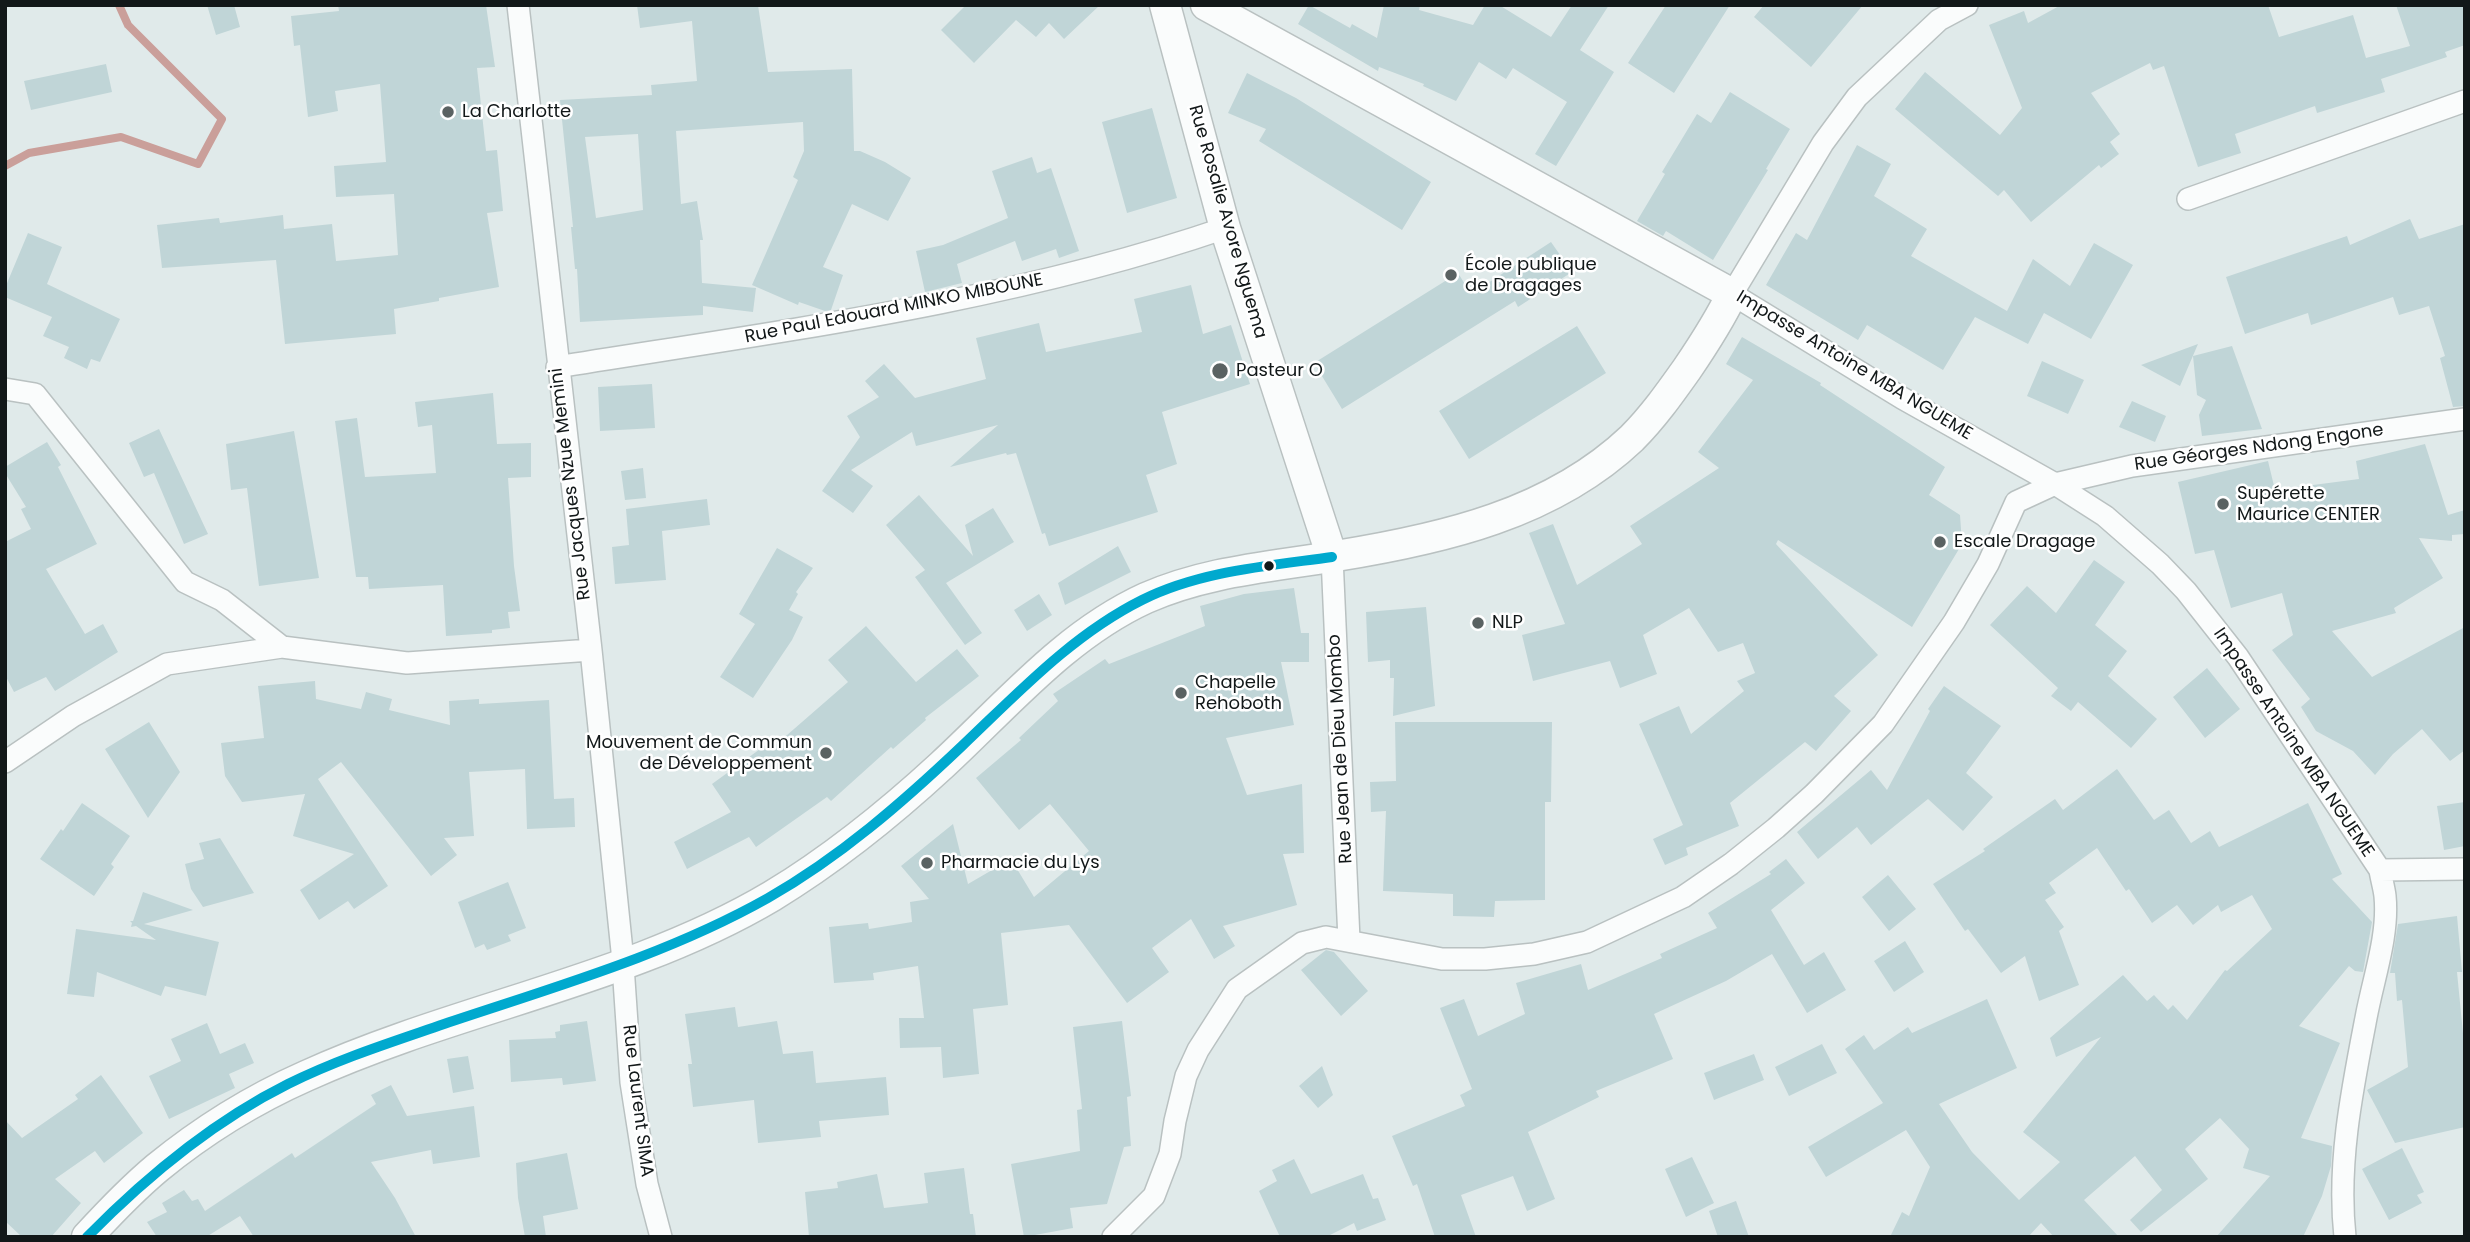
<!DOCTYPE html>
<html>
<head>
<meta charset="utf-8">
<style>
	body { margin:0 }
	#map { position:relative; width:2470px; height:1242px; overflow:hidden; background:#e0eaea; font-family:Poppins,sans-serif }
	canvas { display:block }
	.frame { position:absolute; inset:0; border:7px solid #121819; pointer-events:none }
</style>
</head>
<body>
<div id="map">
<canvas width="2470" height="1242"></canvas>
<div class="frame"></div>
</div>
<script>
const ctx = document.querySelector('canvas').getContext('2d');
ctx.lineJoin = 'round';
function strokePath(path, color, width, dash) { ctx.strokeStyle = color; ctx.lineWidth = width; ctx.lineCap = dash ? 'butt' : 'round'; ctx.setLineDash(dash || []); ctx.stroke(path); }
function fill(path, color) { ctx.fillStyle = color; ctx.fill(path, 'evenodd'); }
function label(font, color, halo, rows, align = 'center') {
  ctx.font = font + ' Poppins,sans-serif'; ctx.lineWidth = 5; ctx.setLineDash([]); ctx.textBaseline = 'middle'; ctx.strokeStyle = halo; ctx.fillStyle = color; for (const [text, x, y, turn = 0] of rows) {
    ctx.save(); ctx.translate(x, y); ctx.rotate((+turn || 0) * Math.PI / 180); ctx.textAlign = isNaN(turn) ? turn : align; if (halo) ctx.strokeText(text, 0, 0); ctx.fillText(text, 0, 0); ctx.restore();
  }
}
strokePath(new Path2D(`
	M5 166 29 153 121 137 198 164 222 119 128 25 119 5`), '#ca9f9a', 8);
fill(new Path2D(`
	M207 5H234L240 27 216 35Z
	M338 5H486L495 67 477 68 486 151 497 150 503 211 487 213 499 287 439 298V301L394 309 396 334 285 344 276 260 162 268 157 225 219 218 220 223 283 215 284 229 332 224 336 261 398 255 394 194 336 197 334 166 386 162 380 84 335 91 338 111 308 117 300 45 294 46 291 16 339 11Z
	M637 5H758L768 72 852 69 854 151H860L885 162 911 178 888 221 852 204 823 267 843 275 831 310 825 311 799 302 798 305 752 285 798 180 793 177 804 151 803 122 676 131 681 204 697 201 703 240H700L702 283 756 288 753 312 703 306V315L580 322 577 269H575L571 227H573L560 100 652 95 651 85 697 81 692 21 640 28ZM638 134 643 210 596 218 585 137Z
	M966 5H1100L1064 39 1049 23 1036 37 1016 20 974 63 941 30Z
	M1309 5 1350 28 1352 24 1377 38 1384 5H1420L1419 10 1473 25 1485 5H1499L1551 37 1572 5H1609L1580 50 1614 72 1556 166 1535 154 1567 102 1513 68 1506 79 1479 62 1456 101 1423 86 1424 84 1379 67 1378 71 1298 24Z
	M1666 5H1730L1674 93 1628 63Z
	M1764 5H1863L1811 67 1754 17Z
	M2061 5H2268L2279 37 2353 15 2366 58 2410 46 2396 5H2465V45L2445 52 2447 57 2381 79 2385 92 2317 113 2315 106 2235 134 2241 153 2198 167 2164 66 2153 70 2150 63 2091 93 2120 134 2110 142 2119 154 2101 168 2099 165 2031 222 2004 190 1998 196 1895 109 1925 72 2000 135 2022 108 1989 25 2024 11 2028 23Z
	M106 64 112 92 31 110 24 81Z
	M1247 73 1296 98 1431 182 1402 230 1259 141 1266 129 1228 113Z
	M1730 92 1790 129 1766 169 1768 170 1713 260 1666 231 1663 236 1637 221 1665 174 1662 172 1697 114 1711 123Z
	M1152 108 1177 198 1127 213 1102 122Z
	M1857 145 1891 164 1874 196 1927 229 1911 256 2007 311 2033 259 2070 286 2094 243 2133 265 2091 339 2044 313 2028 344 1975 317 1943 370 1867 325 1858 340 1766 285 1796 233 1807 240Z
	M1032 157 1037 173 1051 168 1079 251 1059 258 1056 249 1022 261 1015 241 957 264 962 283 925 292 916 251 943 245 1008 218 992 171Z
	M2410 219 2419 239 2465 224V406L2453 407 2440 358 2445 356 2429 306 2399 315 2393 297 2311 325 2308 313 2245 334 2226 277 2347 236 2350 245Z
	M28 233 62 247 47 284 120 319 100 362 91 359 87 369 64 358 69 347 43 336 52 317 5 297V288Z
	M1551 242 1572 272 1518 307 1515 301 1342 409 1314 363 1458 273 1471 294Z
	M1191 285 1203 334 1231 325 1250 384 1162 412 1177 464 1146 475 1158 512 1049 546 1045 533 1042 534 1016 453 1007 455 1006 453 950 467 998 425 916 446 912 432 851 470 873 486 853 513 822 491 860 437 847 416 879 397 865 381 884 364 915 398 986 379 976 338 1039 323 1046 352 1142 332 1134 299Z
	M1577 326 1606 373 1469 459 1439 411Z
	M1742 337 1821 383 1820 385 1945 467 1929 495 1960 515 1962 544 1912 627 1778 540 1776 544 1878 655 1834 696 1851 711 1816 751 1805 742 1730 803 1739 826 1686 848 1688 855 1665 865 1653 839 1683 825 1639 724 1679 706 1691 734 1744 691 1737 681 1755 673 1743 643 1718 652 1689 608 1643 635 1657 674 1620 688 1610 661 1533 681 1522 635 1565 624 1529 533 1553 524 1577 585 1642 544 1630 526 1719 468 1698 452 1753 380 1726 364Z
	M2198 344 2180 386 2141 365Z
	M2232 346 2262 429 2202 436 2199 415 2206 400 2197 395 2193 356Z
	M2042 361 2084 380 2068 414 2027 396Z
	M652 384 655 428 600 431 598 387Z
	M493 393 497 444 531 443V477L508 478 514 566 520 611 508 612 510 628 492 630V633L446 636 443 585 369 589 368 577H356L335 421 357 418 365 477 436 473 432 425 418 427 415 402Z
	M2132 401 2166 416 2155 442 2119 427Z
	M159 429 208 534 184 544 154 473 144 477 129 443Z
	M294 431 319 578 259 586 247 488 231 490 226 444Z
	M47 442 61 465 58 467 97 544 46 569 85 634 103 624 118 652 55 691 46 677 14 692 5 675V542L31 529 21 509 26 507 5 473V467Z
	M2425 444 2448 515 2465 510V534L2452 535V541L2419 538 2443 578 2394 608 2396 613 2332 631 2372 677 2465 627V750L2450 761 2422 729 2393 754 2375 775 2353 751 2316 731 2301 707 2310 699 2272 650 2293 635 2282 593 2231 608 2214 550 2195 554 2178 482 2268 461 2275 490 2359 479 2356 461Z
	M643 468 646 498 625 500 621 471Z
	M919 495 973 556 965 525 993 508 1014 542 946 583 982 633 965 645 915 577 925 570 886 525Z
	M707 499 710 525 662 531 666 580 615 584 612 547 629 545 626 509Z
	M1118 546 1131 572 1065 605 1058 583Z
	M777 548 813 568 796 592 798 594 789 610 803 617 792 640 753 698 720 677 755 624 739 614Z
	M2094 560 2125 582 2095 625 2127 651 2108 676 2157 719 2131 748 2078 702 2071 711 2051 696 2058 688 1990 625 2027 586 2056 613Z
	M1294 588 1301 633H1309V662H1281L1294 725 1226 738 1247 795 1302 784 1304 853 1283 854 1297 905 1223 926 1235 946 1214 959 1191 919 1152 948 1169 972 1127 1003 1069 925 1001 933 1008 1005 973 1009 979 1074 943 1078 941 1047 900 1048 899 1018H924L918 966 873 973 874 980 834 983 829 927 868 923 869 929 912 922 910 902 929 899 901 866 953 824 968 884 1011 859 1034 897 1089 851 1050 804 1019 830 976 778 1021 740 1019 738 1058 701 1053 694 1105 659 1109 664 1205 626 1200 606 1244 594Z
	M1039 594 1052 615 1027 631 1014 610Z
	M1426 607 1435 706 1393 716 1394 678H1390V660L1368 662 1366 612Z
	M866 626 916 682 957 649 979 676 925 718 926 720 893 749 891 747 831 801 827 797 756 847 749 837 687 869 674 842 731 812 712 784 767 744 771 749 848 682 828 660Z
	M2207 668 2240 709 2205 738 2173 697Z
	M315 681 316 699 361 709 366 692 392 699 389 710 450 725 449 701 479 699V704L549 700 554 799 574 798 575 827 527 829 525 769 469 772 474 836 444 838 457 855 431 876 341 762 318 779 388 886 354 909 348 901 319 920 300 890 354 854 293 836 305 794 242 802 225 776 221 743 264 738 258 686Z
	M1944 686 2001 726 1966 773 1993 797 1963 831 1928 799 1871 845 1857 827 1818 859 1797 832 1871 770 1887 790 1930 711 1928 709Z
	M149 722 180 772 148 818 105 749Z
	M1395 722H1552L1551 802H1545V900L1495 901 1494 917 1453 916V894L1383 891 1386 811 1371 812 1370 782 1396 781Z
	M2117 769 2154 820 2169 810 2191 843 2210 831 2219 847 2308 803 2342 874 2332 879 2372 922 2363 972 2355 971 2349 966 2299 1026 2340 1043 2301 1138 2332 1146 2331 1166 2322 1196 2303 1237H2216L2270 1176 2243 1168 2249 1149 2220 1118 2185 1149 2208 1179 2141 1232 2130 1220 2162 1190 2135 1156 2084 1200 2119 1237H2054L2041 1223 2028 1237H1890L1902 1212 1909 1216 1930 1167 1906 1130 1826 1177 1808 1147 1883 1103 1845 1049 1864 1035 1874 1050 1908 1027 1912 1033 1987 999 2017 1068 1939 1104 1972 1152 2019 1200 2060 1162 2023 1132 2101 1037 2056 1057 2050 1038 2123 975 2147 1001 2154 995 2168 1010 2173 1005 2187 1020 2225 970 2227 971 2272 929 2252 895 2221 912 2218 905 2193 925 2177 905 2152 923 2129 889 2126 891 2097 848 2049 883 2056 893 2045 900 2064 927 2059 931 2079 985 2039 1001 2025 956 2001 973 1968 929 1965 931 1933 884 1985 851 1983 849 2055 799 2063 810Z
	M2465 802V846L2444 850 2437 806Z
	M82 803 130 836 111 864 114 867 94 896 40 859 61 829 63 831Z
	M220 838 254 893 203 907 191 889 185 864 204 859 199 843Z
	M1786 859 1805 883 1771 910 1804 965 1824 952 1846 990 1807 1013 1772 954 1726 981 1654 1014 1673 1059 1596 1091 1599 1097 1528 1132 1555 1199 1527 1211 1513 1176 1461 1195 1476 1237H1435L1417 1184 1413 1186 1392 1136 1465 1106 1460 1095 1472 1089 1440 1008 1464 999 1478 1036 1525 1014 1516 983 1581 964 1588 990 1662 958 1660 954 1717 928 1708 913 1771 874 1769 872Z
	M1888 875 1916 909 1889 931 1862 897Z
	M508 882 526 928 508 935 511 941 487 950 484 944 475 948 458 902Z
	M143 892 193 910 144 924 219 942 206 996 165 986 161 996 97 972 94 997 67 994 76 929 156 940 136 926 131 927 132 923 130 921H133Z
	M2457 916 2462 972H2457L2465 1054V1127L2395 1143 2367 1090 2408 1067 2402 1000 2397 1001 2395 973H2390L2398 924Z
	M1905 941 1924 972 1894 992 1874 961Z
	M1326 950 1334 952 1368 991 1341 1016 1301 970Z
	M735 1007 738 1027 777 1021 783 1054 813 1051 816 1083 886 1077 889 1115 819 1121 821 1137 758 1143 754 1100 693 1107 688 1064H692L685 1014Z
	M587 1021 596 1081 563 1085 562 1078 511 1082 509 1040 556 1038 555 1032 560 1031V1025Z
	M1122 1021 1131 1096 1127 1097 1131 1146 1124 1147 1107 1204 1070 1208 1073 1228 1024 1237 1011 1164 1080 1151 1077 1110 1082 1109 1073 1027Z
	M207 1023 220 1054 245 1043 254 1063 229 1074 235 1088 169 1119 149 1076 181 1061 171 1039Z
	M1822 1044 1837 1073 1789 1096 1775 1067Z
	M1754 1054 1764 1080 1714 1100 1704 1073Z
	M468 1056 474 1089 453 1093 447 1059Z
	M1322 1066 1333 1095 1318 1108 1299 1086Z
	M101 1075 143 1133 104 1163 95 1151 55 1179 81 1203 51 1237H22L5 1221V1120L22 1138 78 1099 75 1095Z
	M391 1085 407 1116 474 1106 480 1157 433 1164 431 1150 371 1162 395 1198 416 1237H254L240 1216 206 1237H157L147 1222 167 1212 162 1203 184 1190 192 1201 198 1199 205 1211 292 1153 295 1158 376 1104 371 1095Z
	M2402 1148 2424 1192 2417 1195 2422 1203 2389 1220 2362 1169Z
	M567 1153 578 1209 543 1216 546 1237H525L518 1198 516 1163Z
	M1692 1157 1714 1203 1686 1217 1665 1169Z
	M1294 1159 1311 1194 1363 1174 1373 1199 1378 1198 1386 1220 1357 1231 1354 1223 1326 1237H1280L1259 1191 1277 1181 1272 1170Z
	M964 1168 970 1214H973L976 1237H809L805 1192 838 1188 837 1182 877 1174 884 1208 928 1203 924 1173Z
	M1736 1201 1749 1237H1718L1709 1211Z`), '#c0d5d7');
const minor = new Path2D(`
	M518 5 591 650 622 951 631 1082 647 1184 661 1237
	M1967 5 1939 20 1857 97 1823 143 1732 294 1902 398 2055 484 2105 516 2160 564 2186 591 2238 657 2380 870C2381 878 2384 887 2385 896 2389 936 2373 979 2366 1018 2352 1090 2337 1164 2345 1237
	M2188 199 2465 101
	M557 367C781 331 1009 302 1225 228
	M5 389 35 394 185 582 222 600 282 647
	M1332 557 1349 940
	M5 762 73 716 167 664 282 647 407 663 591 650
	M2380 870 2465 869
	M1113 1237 1154 1196 1170 1154 1175 1121 1186 1076 1198 1050 1237 989 1302 943 1326 937 1442 959H1485L1534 954 1587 942 1683 897 1731 864 1776 828 1814 794 1883 724 1954 622 1988 564 2016 502 2055 484 2132 466 2465 419`);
const secondary = new Path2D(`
	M1165 5 1225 228 1332 557
	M87 1237C109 1213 132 1189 157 1168 201 1132 254 1099 306 1076 455 1008 631 980 772 896 833 859 890 813 942 765 1006 706 1065 635 1146 598 1207 571 1271 567 1336 556 1442 539 1552 514 1632 438 1653 417 1670 393 1687 369 1704 344 1719 321 1732 294L1206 5`);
strokePath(minor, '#b9c1c1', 24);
strokePath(secondary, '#b9c1c1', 33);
strokePath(minor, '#fafcfc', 21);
strokePath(secondary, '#fafcfc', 30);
strokePath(new Path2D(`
	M87 1237C147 1176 212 1122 288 1084 338 1059 392 1042 444 1024 554 987 667 955 768 898 840 857 903 802 962 746 1018 693 1072 635 1142 600 1200 571 1268 566 1332 557`), '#00a9ce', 10);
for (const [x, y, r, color] of [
	[448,112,7,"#5a6262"],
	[1451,275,7,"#5a6262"],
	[1220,371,9,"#5a6262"],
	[2223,504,7,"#5a6262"],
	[1940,542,7,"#5a6262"],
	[1269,566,6,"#121819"],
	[1478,623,7,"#5a6262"],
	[1181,693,7,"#5a6262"],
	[826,753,7,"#5a6262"],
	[927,863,7,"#5a6262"]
]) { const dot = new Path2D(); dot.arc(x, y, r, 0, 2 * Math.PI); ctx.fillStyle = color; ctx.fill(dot); strokePath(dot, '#fff', 2.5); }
label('18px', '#121819', '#fff', [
	["La Charlotte",462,112],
	["École publique",1465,265],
	["de Dragages",1465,286],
	["Pasteur O",1236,371],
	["Supérette",2237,494],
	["Maurice CENTER",2237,515],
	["Escale Dragage",1954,542],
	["NLP",1492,623],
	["Chapelle",1195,683],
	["Rehoboth",1195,704],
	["Mouvement de Commun",812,743,"right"],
	["de Développement",812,764,"right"],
	["Pharmacie du Lys",941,863]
], 'left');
label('18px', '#121819', '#fff', [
	["Rue Rosalie Avore Nguema",1227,222,74],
	["Rue Paul Edouard MINKO MIBOUNE",894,309,-11],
	["Impasse Antoine MBA NGUEME",1854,366,31],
	["Rue Géorges Ndong Engone",2259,448,-8],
	["Rue Jacques Nzue Memini",571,484,-97],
	["Impasse Antoine MBA NGUEME",2293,743,56],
	["Rue Jean de Dieu Mombo",1341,749,-93],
	["Rue Laurent SIMA",637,1101,83]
]);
</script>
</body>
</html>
